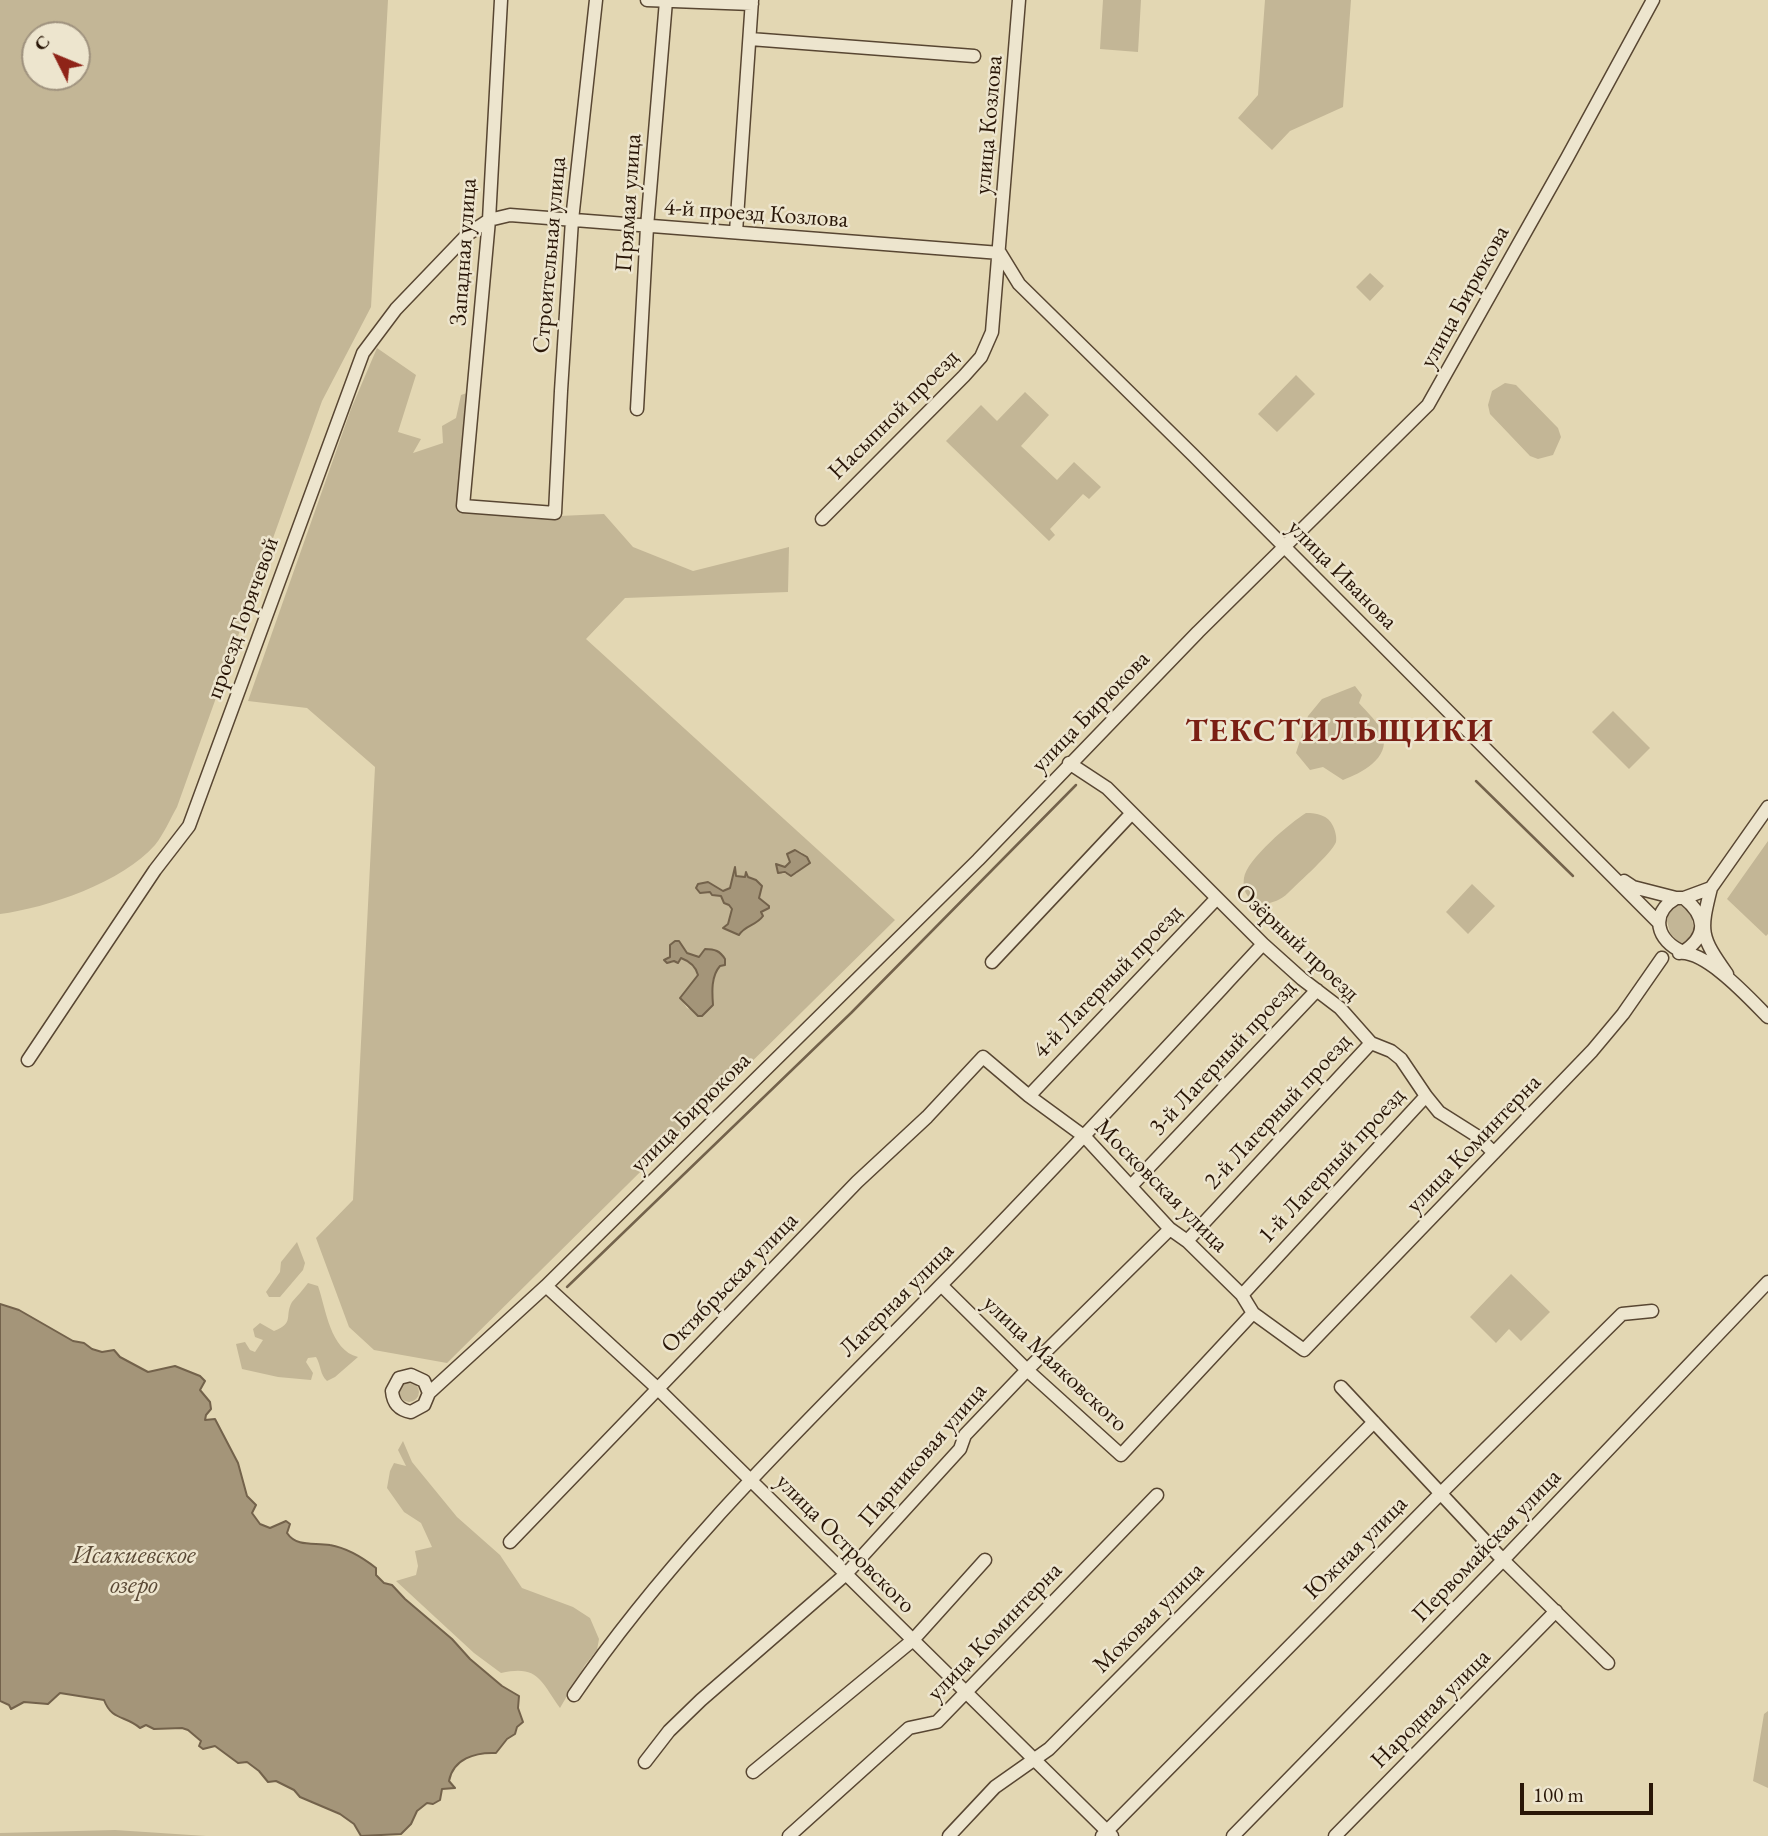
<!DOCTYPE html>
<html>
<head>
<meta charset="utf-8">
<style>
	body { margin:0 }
	#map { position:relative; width:1768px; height:1836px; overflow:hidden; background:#e3d7b3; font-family:"EB Garamond",serif }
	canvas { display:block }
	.north { position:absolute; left:21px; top:21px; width:70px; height:70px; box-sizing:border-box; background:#ede5ce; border:2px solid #9f927e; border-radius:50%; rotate:313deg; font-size:19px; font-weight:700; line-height:28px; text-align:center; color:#291607 }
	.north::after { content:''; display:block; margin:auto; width:24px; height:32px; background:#8f2418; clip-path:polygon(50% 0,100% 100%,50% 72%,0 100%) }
	.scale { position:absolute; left:1520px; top:1783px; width:133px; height:32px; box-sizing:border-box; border:4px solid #291607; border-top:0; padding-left:9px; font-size:21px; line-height:24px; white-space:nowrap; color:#291607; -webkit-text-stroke:5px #ede5ce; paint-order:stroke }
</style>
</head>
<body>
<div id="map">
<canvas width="1768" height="1836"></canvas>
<div class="north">С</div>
<div class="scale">100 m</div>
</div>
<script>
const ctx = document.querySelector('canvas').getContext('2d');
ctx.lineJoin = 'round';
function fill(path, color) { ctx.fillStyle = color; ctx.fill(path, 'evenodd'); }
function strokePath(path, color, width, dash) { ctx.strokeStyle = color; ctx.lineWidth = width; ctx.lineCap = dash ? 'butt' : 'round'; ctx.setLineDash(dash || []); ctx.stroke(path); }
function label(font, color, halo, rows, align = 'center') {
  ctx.font = font + ' "EB Garamond",serif'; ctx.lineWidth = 5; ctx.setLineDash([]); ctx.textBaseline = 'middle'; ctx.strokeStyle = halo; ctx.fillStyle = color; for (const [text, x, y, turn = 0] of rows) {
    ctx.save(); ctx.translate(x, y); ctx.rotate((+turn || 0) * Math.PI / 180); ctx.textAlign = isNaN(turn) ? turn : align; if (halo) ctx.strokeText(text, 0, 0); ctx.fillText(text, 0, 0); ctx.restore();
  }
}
fill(new Path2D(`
	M0 0H388L371 307 322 401 177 807C170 819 164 834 155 845 123 882 47 908 0 914ZM77 35V77H35V35Z
	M1103 0H1141L1138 52 1100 49Z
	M1265 0H1351L1343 107 1290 131 1272 150 1238 118 1258 95Z
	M1370 273 1384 286 1370 301 1356 287Z
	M377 348 416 375 398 432 421 439 413 453 443 443 442 426 456 418 461 395 467 393 457 509 537 517 604 514 633 547 693 571 789 547 788 592 625 598 586 639 895 920 447 1363 374 1350 349 1327 316 1238 353 1200 375 767 307 708 248 701 351 409ZM795 850 801 852 810 860 796 874H782L776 864 785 867 790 863 787 854ZM748 877 762 886 759 898 769 905 748 926 742 929 729 905 724 903 721 896H715L705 884 708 882 723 891 730 888 732 883ZM679 941 687 953 699 957 705 949 718 951 720 966C709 977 712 991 713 1005L702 1013 687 1008 680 998 698 975C696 966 689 961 681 958L671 963 665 960 672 953 670 945Z
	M1296 375 1315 394 1277 432 1258 414Z
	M1505 383 1516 385 1558 428 1561 437 1553 455 1538 459 1530 456 1490 414 1488 405 1492 391Z
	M1025 392 1049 415 1021 446 1057 480 1074 462 1101 487 1089 499 1083 494 1050 529 1055 535 1049 541 946 441 981 405 997 421Z
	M1355 686 1362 695 1359 703C1366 711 1380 724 1383 734 1390 759 1361 773 1343 780L1323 767 1310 770 1296 753 1308 716 1322 699Z
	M1613 711 1650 748 1629 769 1592 732Z
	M1306 813C1317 813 1328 815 1333 826 1335 830 1337 837 1336 842 1332 853 1298 883 1288 893 1270 911 1240 905 1244 878 1246 860 1291 822 1306 813Z
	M1768 841V934L1766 936 1727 899Z
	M1472 884 1495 906 1468 934 1446 912Z
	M1678 905 1686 907 1692 915 1694 934 1685 944 1681 945 1672 940 1667 921 1668 912Z
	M297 1242 305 1263 303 1270 280 1297H269L266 1292 280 1272 281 1262Z
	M1511 1274 1550 1312 1521 1341 1509 1329 1496 1343 1470 1317Z
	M308 1283 318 1286C326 1309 330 1350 358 1357L335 1377 327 1381C320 1375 321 1365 316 1357L308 1358 306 1362 313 1373 311 1380 278 1377 242 1369 236 1344 245 1342 250 1350 255 1352 263 1340 255 1337 253 1329 260 1323 274 1331C295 1323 284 1316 292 1302 297 1296 303 1290 308 1283Z
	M399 1392a10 10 0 1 1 20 0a10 10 0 1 1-20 0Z
	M403 1441 412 1462 457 1517 500 1555 522 1588 573 1607 590 1618 599 1639 597 1650 585 1665 560 1708C540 1680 538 1665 501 1673L474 1653 396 1581 416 1575 418 1566 415 1551 432 1547 421 1523 404 1512 387 1488 390 1471 394 1463 406 1466 398 1450Z
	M1768 1711V1788L1753 1781 1764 1714Z
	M115 1830 206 1836H0V1833Z`), '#c3b696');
const water = new Path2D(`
	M795 850 807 857 810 863 791 876 785 872 778 873 776 864 785 867 790 862 787 854Z
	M735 867 736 876 745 877 746 872 748 877 756 880 762 886 759 898 769 906V908L761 912 763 916C756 926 745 925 739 935L723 928 728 924 732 909 729 905 724 903 721 896 712 895 710 892 700 893 696 888 698 884 708 882 723 891 730 888Z
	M675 941H679L687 953 699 957 705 949C715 949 720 951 725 959V965L720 966C711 976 712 992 713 1005L702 1016H698L680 998 698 975C696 967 689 961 681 958L678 963 674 961 667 963 664 960 670 957V945Z
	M0 1304 19 1310 73 1341 84 1343 92 1349 102 1352 114 1350 120 1357 148 1372 175 1366 200 1376 205 1381 200 1390 210 1402 211 1409 206 1415 205 1420 215 1419 238 1463 247 1496 256 1505 252 1513 260 1524 270 1528 286 1521 290 1524 287 1533C297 1548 315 1542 330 1545 347 1548 362 1557 376 1568V1575L384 1583 392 1585 405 1599 452 1639 470 1659 502 1686 519 1696 518 1708 523 1722 517 1727 515 1734 507 1739 496 1753C475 1752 453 1759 449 1781L455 1788 442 1789 440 1800 433 1804 427 1803 417 1811 411 1824 401 1834 361 1836 354 1824 340 1814 300 1797 294 1790 276 1781 268 1782 259 1771 247 1762 238 1763 215 1746 203 1749 199 1746 201 1741 188 1730 182 1728 154 1729 146 1725 140 1728C125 1715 112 1721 104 1700L60 1693 48 1704 24 1702 11 1709 9 1705 0 1701Z`);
fill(water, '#a49579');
strokePath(water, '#73624b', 2);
strokePath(new Path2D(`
	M1476 781 1573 876
	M567 1287 851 1013 1076 785`), '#73624b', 2.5);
const minor = new Path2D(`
	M501 0 489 220 463 506 555 513 561 391 572 220 596 0
	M647 0 752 4
	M750 39 974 56
	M736 232 752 0
	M1000 253 1019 284 1193 455 1659 923
	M637 409 647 227 666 1
	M822 519 964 376 981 357 992 332 1019 0
	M1069 763 1107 788 1263 944 1302 979 1340 1008 1371 1043 1391 1051 1401 1059 1426 1096 1439 1112 1477 1136 1494 1153
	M1624 881 1633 887 1676 898
	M1711 888C1700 932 1700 936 1727 974
	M1676 898H1684C1706 916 1708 936 1683 952 1657 941 1649 914 1676 898Z
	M1684 898 1711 888 1768 807
	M1679 953C1706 950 1750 999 1768 1017
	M992 962 1132 813
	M28 1060 155 870 189 826 363 353 396 309 468 234 489 220 510 215 1000 253
	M1029 1096 1217 898
	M1131 1186 1317 990
	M1187 1241 1371 1043
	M941 1285 1027 1370 1121 1455 1253 1313
	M546 1286 657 1388 1112 1836
	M1242 1295 1426 1096
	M1341 1387 1503 1560 1608 1663
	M429 1393 424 1381 411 1375 399 1378 392 1391C393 1403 399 1410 411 1412L424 1405 429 1393 546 1286 978 860 1198 632 1428 405 1567 158 1653 0
	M510 1542 857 1182 927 1117 983 1057 1029 1096 1085 1137 1170 1229 1187 1241 1242 1295 1253 1313 1304 1350 1592 1051 1623 1014 1662 958
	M574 1695C677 1544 813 1417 940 1286 1050 1174 1156 1059 1263 944
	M645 1762 669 1731 701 1700 846 1574 960 1449 965 1435 1027 1370 1170 1229
	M753 1772 913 1640 985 1560
	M789 1836 909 1728 937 1722 1157 1495
	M949 1836 995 1787 1049 1749 1374 1422
	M1102 1836 1441 1493 1622 1314 1652 1311
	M1233 1836 1503 1560 1768 1282
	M1335 1836 1556 1611`);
strokePath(minor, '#584632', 15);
strokePath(minor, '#ede5ce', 12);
label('24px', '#291607', '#ede5ce', [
	["улица Козлова",989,125,-85],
	["Прямая улица",629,203,-86],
	["4-й проезд Козлова",756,214,4],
	["Западная улица",464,252,-86],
	["Строительная улица",550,255,-85],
	["улица Бирюкова",1465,297,-61],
	["Насыпной проезд",894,415,-45],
	["улица Иванова",1342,575,45],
	["проезд Горячевой",243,618,-70],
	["улица Бирюкова",1091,712,-46],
	["Озёрный проезд",1297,943,43],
	["4-й Лагерный проезд",1108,982,-46],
	["3-й Лагерный проезд",1223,1058,-47],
	["2-й Лагерный проезд",1278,1112,-47],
	["улица Бирюкова",691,1113,-45],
	["улица Коминтерна",1474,1144,-46],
	["1-й Лагерный проезд",1332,1166,-47],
	["Московская улица",1161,1186,45],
	["Октябрьская улица",730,1283,-46],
	["Лагерная улица",897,1300,-45],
	["улица Маяковского",1055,1364,43],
	["Парниковая улица",923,1455,-49],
	["улица Островского",845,1544,45],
	["Первомайская улица",1487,1546,-46],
	["Южная улица",1356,1548,-45],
	["Моховая улица",1149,1618,-45],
	["улица Коминтерна",995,1632,-46],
	["Народная улица",1431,1709,-45]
]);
label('italic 26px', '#5a4935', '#ede5ce', [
	["Исакиевское",134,1556],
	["озеро",134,1586]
]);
ctx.letterSpacing = '2px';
label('bold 32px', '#7a1f14', '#ede5ce', [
	["ТЕКСТИЛЬЩИКИ",1340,732]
]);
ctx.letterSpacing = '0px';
</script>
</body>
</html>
